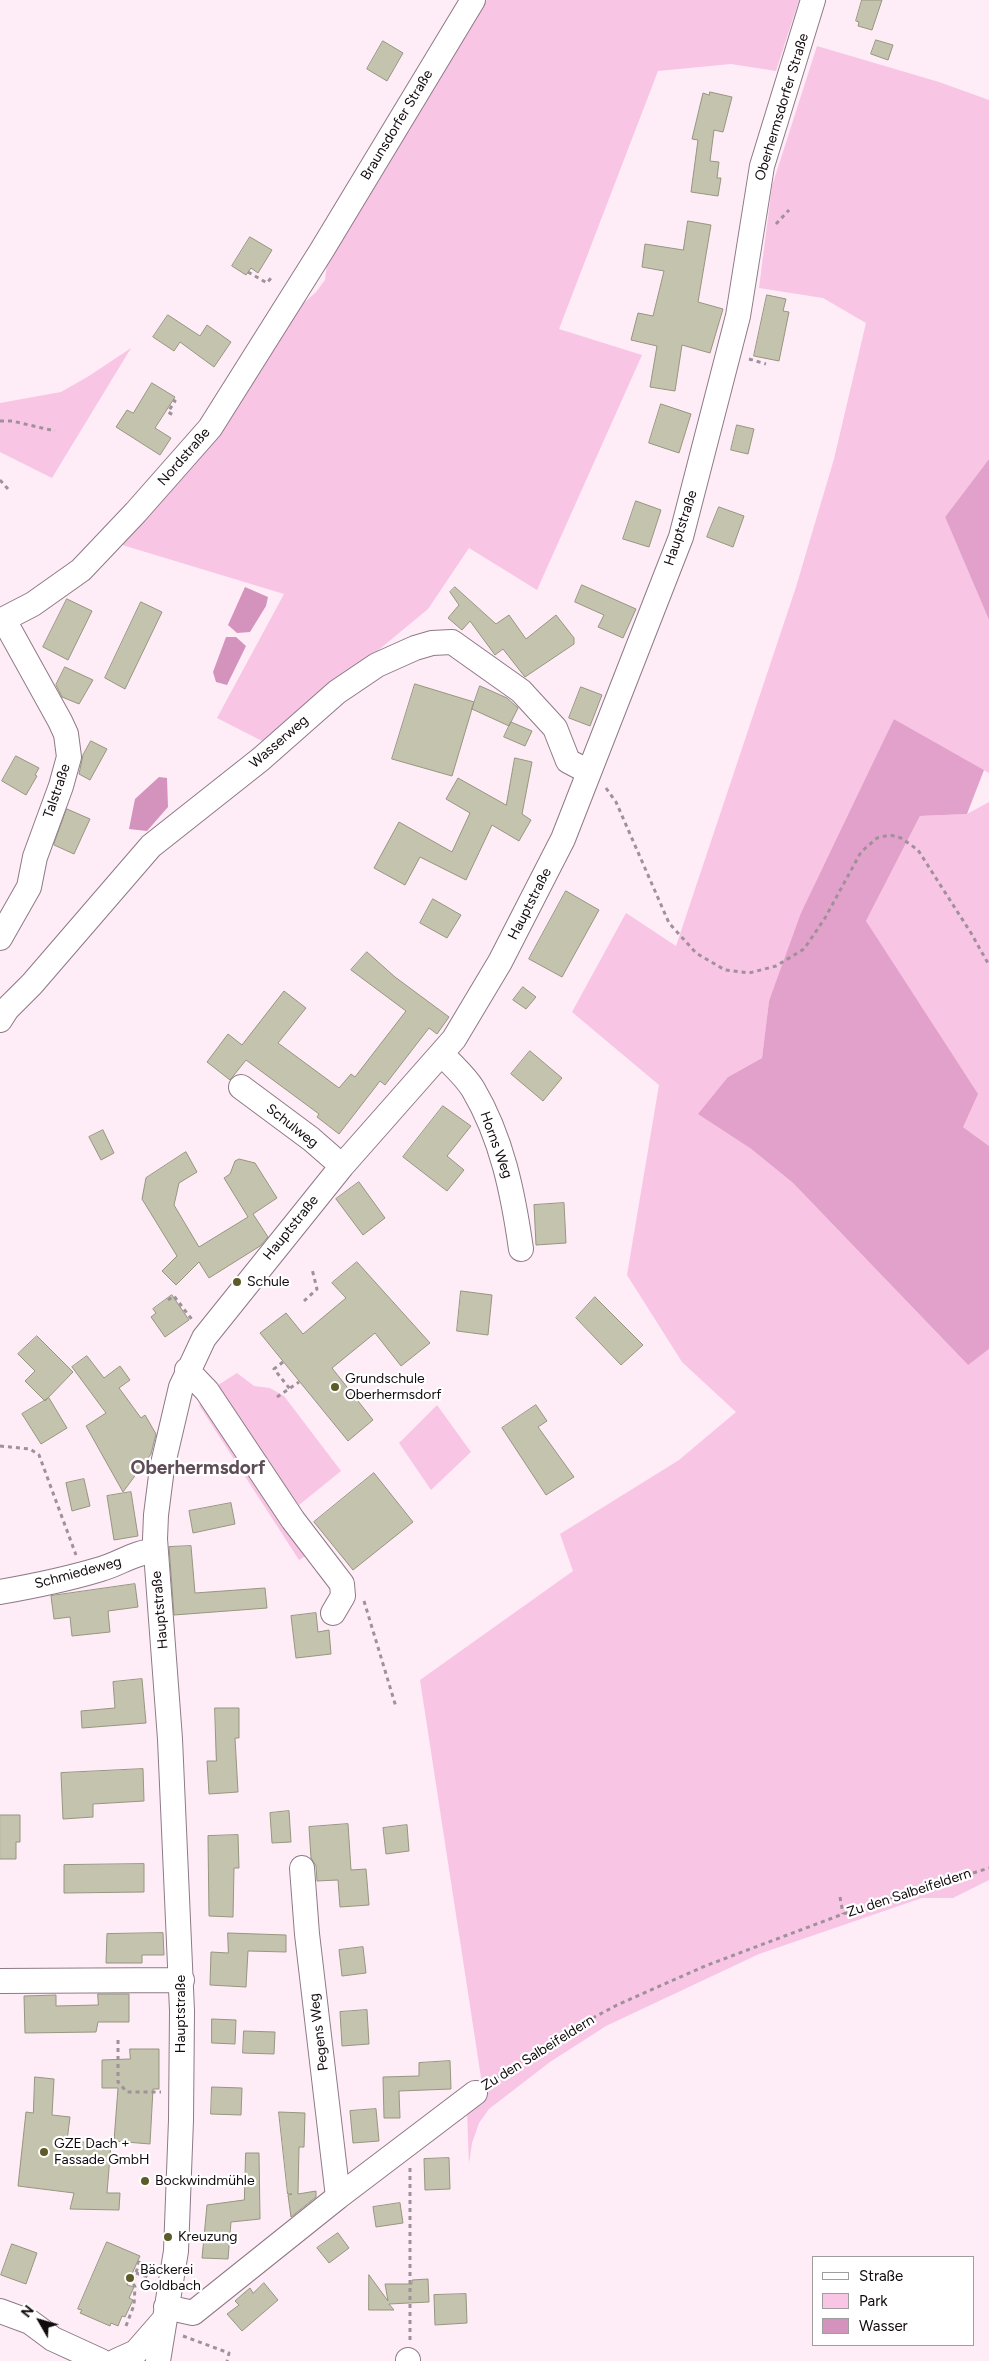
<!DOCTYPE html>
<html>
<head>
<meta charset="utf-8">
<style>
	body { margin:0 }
	#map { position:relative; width:989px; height:2361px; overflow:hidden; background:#feecf7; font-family:Figtree,sans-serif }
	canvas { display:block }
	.legend { position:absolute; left:812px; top:2256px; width:162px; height:90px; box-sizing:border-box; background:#fff; border:1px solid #a09d9f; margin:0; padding:6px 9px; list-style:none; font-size:15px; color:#110a0e }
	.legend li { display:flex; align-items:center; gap:10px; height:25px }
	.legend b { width:25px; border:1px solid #a09d9f }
	.north { position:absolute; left:15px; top:2296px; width:50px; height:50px; -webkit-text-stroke:4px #fff; paint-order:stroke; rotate:308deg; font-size:14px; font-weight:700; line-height:20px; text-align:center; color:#110a0e }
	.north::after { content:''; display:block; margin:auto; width:18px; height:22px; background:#110a0e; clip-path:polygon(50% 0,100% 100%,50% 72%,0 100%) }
</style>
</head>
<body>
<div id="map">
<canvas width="989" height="2361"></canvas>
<ul class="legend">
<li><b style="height:6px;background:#fff"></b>Straße</li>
<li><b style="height:14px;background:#f9c5e5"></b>Park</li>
<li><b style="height:14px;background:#d393bc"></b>Wasser</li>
</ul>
<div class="north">N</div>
</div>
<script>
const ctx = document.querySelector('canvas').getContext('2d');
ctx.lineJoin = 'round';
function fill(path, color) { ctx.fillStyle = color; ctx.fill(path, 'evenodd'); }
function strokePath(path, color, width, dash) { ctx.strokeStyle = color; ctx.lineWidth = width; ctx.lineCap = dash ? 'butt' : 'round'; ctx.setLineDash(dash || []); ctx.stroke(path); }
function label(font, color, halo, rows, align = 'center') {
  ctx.font = font + ' Figtree,sans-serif'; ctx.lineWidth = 4.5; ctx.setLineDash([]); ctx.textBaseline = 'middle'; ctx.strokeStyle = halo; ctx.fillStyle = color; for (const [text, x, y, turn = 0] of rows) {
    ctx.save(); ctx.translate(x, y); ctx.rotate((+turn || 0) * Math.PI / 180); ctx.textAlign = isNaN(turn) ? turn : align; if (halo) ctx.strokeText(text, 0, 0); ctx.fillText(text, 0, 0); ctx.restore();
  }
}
fill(new Path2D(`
	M487 0H799L776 71 731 64 658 71 559 329 642 355 537 590 469 548 428 609 266 743 217 718 284 594 119 544 286 319 316 292 325 280 328 256 427 87Z
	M817 46 939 82 989 100V459L945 517 989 620V773L894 719 769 1001 762 1058 728 1077 750 1148 793 1183 967 1364 989 1349V1880L953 1898H922L759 1954 606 2026 550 2062 489 2109 479 2123 472 2143 469 2164 467 2111 484 2097 420 1680 573 1571 560 1534 679 1460 736 1412 682 1362 627 1275 659 1085 572 1012 626 913 676 946 796 587 834 459 866 323 823 298 759 288 772 186Z
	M131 348 52 478 0 452V403L61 392 89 376Z
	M989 802V1146L963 1127 866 921 920 816 967 814Z
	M237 1373 254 1386 270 1388 284 1396 341 1471 299 1505 215 1387Z
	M207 1400 307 1555 299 1560 199 1405Z
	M437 1405 471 1452 431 1490 399 1443Z`), '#f9c5e5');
fill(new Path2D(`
	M989 459V620L945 517Z
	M894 719 984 770 967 814 920 816 866 921 978 1094 963 1127 989 1146V1349L968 1365 793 1183 750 1148 698 1114 728 1077 762 1058 769 1001 801 913Z`), '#e2a1ca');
fill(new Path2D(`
	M245 587 268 597 266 606 250 632 237 633 228 625Z
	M226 637H236L246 646 227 685 216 682 213 672Z
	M159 777 167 778 168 807 147 831 129 829 135 799Z`), '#d393bc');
const building = new Path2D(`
	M862 0H882L872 30 858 26 859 22 856 21Z
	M876 40 893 45 888 60 871 54Z
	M383 41 403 53 387 81 367 69Z
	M710 92 732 97 723 132 714 130 710 161 719 162 717 178H721L718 196 691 192 698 140 692 139 703 93 709 95Z
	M688 221 711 225 698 302 723 309 710 353 682 345 675 391 650 387 657 346 631 340 638 313 653 316 664 271 642 267 645 244 683 250Z
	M250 237 272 250 258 273 251 268 246 275 232 266Z
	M767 295 786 299 783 311 789 312 779 361 754 356Z
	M168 315 200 336 207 325 231 342 214 367 180 342 174 351 153 337Z
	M152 383 175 397 155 428 171 438 160 455 116 427 127 410 133 413Z
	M661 404 691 414 679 453 649 443Z
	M737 425 754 429 748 454 731 450Z
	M636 501 661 510 649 547 623 539Z
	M719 507 744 516 733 547 707 537Z
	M582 585 636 609 623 638 598 627 604 615 575 602Z
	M455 587 496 624 509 615 526 639 556 615 574 638V644L525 677 503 649 495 655 470 621 462 630 448 618 459 605 450 592Z
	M67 599 92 611 68 660 43 647Z
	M141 602 162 612 125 689 105 678Z
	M65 667 93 680 79 704 62 697 56 685Z
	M415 684 474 702 452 776 392 759Z
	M480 686 507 698 518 708 509 726 472 709Z
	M581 687 602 695 590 726 569 718Z
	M511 722 532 731 525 746 504 737Z
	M91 741 107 749 90 780 79 774 83 755Z
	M16 756 39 768 35 775 37 776 26 795 2 781Z
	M515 758 532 762 522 814 531 820 519 841 492 825 466 880 420 857 405 885 374 868 399 822 452 852 470 813 446 799 458 778 506 805Z
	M67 809 90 819 74 854 54 845Z
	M566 891 599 910 562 977 529 959Z
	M433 899 461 915 447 938 420 923Z
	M367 952 395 977 449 1017 437 1034 429 1028 385 1085 380 1081 339 1134 317 1117 319 1114 246 1060 230 1080 207 1062 228 1034 242 1045 284 991 306 1008 278 1043 339 1088 351 1074 355 1077 406 1011 351 970Z
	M523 987 536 997 526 1009 513 1000Z
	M530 1051 562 1078 543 1101 511 1074Z
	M443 1106 471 1126 447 1156 464 1170 447 1191 403 1157Z
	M103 1130 114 1153 101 1160 89 1137Z
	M186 1152 197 1172 179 1183 174 1205 199 1247 248 1217 224 1178 230 1174 235 1161 239 1159 255 1163 277 1198 253 1214 268 1237 260 1246 209 1278 199 1262 176 1285 162 1271 177 1256 142 1199 146 1178Z
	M359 1182 385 1218 363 1235 336 1199Z
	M564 1203 566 1243 536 1245 534 1205Z
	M357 1262 430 1343 401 1366 375 1333 332 1368 373 1420 348 1441 260 1333 286 1313 303 1334 346 1298 332 1283Z
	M461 1291 492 1295 488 1335 457 1331Z
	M172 1295 189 1320 165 1337 151 1317 156 1313 153 1309Z
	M595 1297 643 1345 621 1365 576 1318Z
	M37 1336 73 1372 45 1401 25 1381 35 1371 18 1354Z
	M87 1356 104 1378 120 1366 130 1380 119 1388 141 1418 145 1415 156 1434 151 1454 123 1492 86 1426 106 1413 72 1367Z
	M49 1398 67 1428 41 1444 22 1414Z
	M536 1405 547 1421 538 1427 574 1477 546 1495 502 1428Z
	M374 1473 413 1522 353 1570 314 1522Z
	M84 1479 90 1506 72 1511 66 1483Z
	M131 1492 138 1536 114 1540 107 1496Z
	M231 1503 235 1524 193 1533 189 1511Z
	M191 1546 195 1593 265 1588 267 1608 174 1615 169 1547Z
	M135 1584 138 1607 108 1611 110 1632 72 1636 70 1617 54 1619 51 1596Z
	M316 1613 318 1632 329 1630 331 1654 296 1658 291 1616Z
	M142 1679 146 1723 82 1728 81 1711 115 1708 113 1682Z
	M215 1708H239V1738H235L238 1792 209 1794 207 1761H216Z
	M143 1769 144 1801 93 1804V1817L63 1819 61 1773Z
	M289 1811 291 1842 272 1843 270 1813Z
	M0 1815H20V1842H16V1859H0Z
	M348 1824 351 1870 366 1869 369 1905 340 1907 338 1880 317 1881 316 1866 311 1858 309 1827Z
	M407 1825 409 1851 386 1854 383 1828Z
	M238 1835 239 1868H234L233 1917 209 1916 208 1836Z
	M144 1864V1892L64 1893V1865Z
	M163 1933 164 1955H142V1963H106L107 1934Z
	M228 1933 286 1935V1952L248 1951 246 1987 210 1985 211 1952 228 1953Z
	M363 1947 366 1973 342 1976 339 1950Z
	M98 1994H129V2022H98L96 2032 25 2033 24 1996 56 1995V2006L98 2005Z
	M367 2010 369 2044 342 2046 340 2012Z
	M212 2019 236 2020 235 2044 212 2043Z
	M244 2031 275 2032 274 2054 243 2053Z
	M130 2049H159V2089H153L150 2144 114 2141 118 2088H102V2060L130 2059Z
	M450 2061 451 2089 399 2091 400 2118H384L383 2077 419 2076V2063Z
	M35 2077 54 2079 52 2115 70 2117 67 2141 111 2144 107 2193H120L119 2210 70 2209 74 2193 18 2186 26 2112 33 2113Z
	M212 2087 242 2088 241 2115 211 2114Z
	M376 2109 379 2141 353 2143 350 2111Z
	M279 2112 305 2113 304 2147H299L298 2194 316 2191V2197L291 2217 288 2195 292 2194H288Z
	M246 2153H259L260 2219 231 2222 228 2259 202 2258 207 2205 244 2200Z
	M449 2158 450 2189 425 2190 424 2159Z
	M400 2203 403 2223 376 2227 373 2207Z
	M338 2233 349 2248 329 2263 317 2248Z
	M107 2242 140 2256 127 2285 134 2287 129 2298 133 2300 125 2317 122 2316 118 2326 111 2323 110 2326 80 2313 82 2310 78 2309Z
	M12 2244 37 2253 26 2284 1 2275Z
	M369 2275 388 2301 385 2284H412V2280L428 2279 429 2302 389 2304 394 2310H369Z
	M264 2283 278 2300 242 2331 227 2314 239 2305 235 2301 244 2293 250 2288 253 2293Z
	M466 2294 467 2323 435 2325 434 2295Z`);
fill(building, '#c4c4ae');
strokePath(building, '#969680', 1);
const minor = new Path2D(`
	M0 621 33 604 81 570 136 512 210 428 322 250 473 0
	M0 938 29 887 35 857 61 786 69 757 66 734 60 721 4 620
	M0 1020 7 1009 32 984 151 846 261 759 337 692 377 665 415 648 432 643 452 642 521 691 555 728 568 761 587 771
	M442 1054C452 1065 465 1076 473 1089 502 1138 513 1193 521 1249
	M241 1087 311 1139 342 1166
	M187 1370 207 1391 293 1520 342 1584 343 1596 333 1613
	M0 1592C34 1586 68 1579 101 1569 119 1564 137 1551 155 1551
	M302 1868 307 1934 338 2197
	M0 1981 182 1980
	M166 2307 193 2313 338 2197 475 2093
	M0 2311 30 2322 53 2339 101 2361
	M116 2361 136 2352 163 2321
	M158 2361 176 2251 181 2120 182 2011 170 1739 155 1539 156 1515 162 1468 181 1387 204 1338 342 1166 454 1039 500 962 563 839 681 537 738 316 762 166 813 0
	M408 2361V2360`);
strokePath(minor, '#8e7a86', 26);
strokePath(new Path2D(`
	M776 224 789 210
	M248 272 267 283 271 278
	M749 359 766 364
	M173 400 175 401 168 412 175 416
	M0 421H12L55 431
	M0 480 8 489
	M606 788 616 802 669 923 696 953 725 970 749 973 776 966 804 949 825 918 861 852 877 838 890 835 901 838 918 850 971 933 989 965
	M168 1300 174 1296 193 1321
	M304 1301 317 1289 312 1269
	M283 1362 274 1369 290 1389
	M277 1397 299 1382
	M0 1446 30 1449 39 1455 76 1555
	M364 1601 396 1707
	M840 1897 843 1914
	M118 2040V2082L127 2092H161
	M491 2082 563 2034 617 2005 705 1966 843 1914 989 1868
	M136 2273 151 2278
	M126 2326 134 2305 135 2287 133 2283 140 2259
	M183 2336 229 2353 227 2361
	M410 2340V2168`), '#9f9199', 3, [4, 4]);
strokePath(minor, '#fff', 24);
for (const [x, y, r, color] of [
	[237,1282,5,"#5d5b28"],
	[335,1387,5,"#5d5b28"],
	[44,2152,5,"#5d5b28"],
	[145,2181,5,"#5d5b28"],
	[168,2237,5,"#5d5b28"],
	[130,2278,5,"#5d5b28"]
]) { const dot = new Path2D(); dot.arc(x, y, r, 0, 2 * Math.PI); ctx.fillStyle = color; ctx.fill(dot); strokePath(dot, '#fff', 2); }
label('14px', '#110a0e', '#fff', [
	["Oberhermsdorfer Straße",782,107,-73],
	["Braunsdorfer Straße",397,125,-59],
	["Nordstraße",184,457,-49],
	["Hauptstraße",681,528,-72],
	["Wasserweg",279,742,-41],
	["Talstraße",57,791,-71],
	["Hauptstraße",530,904,-63],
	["Schulweg",292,1126,38],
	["Horns Weg",496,1145,70],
	["Hauptstraße",291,1228,-51],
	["Schmiedeweg",78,1573,-15],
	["Hauptstraße",160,1610,-95],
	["Zu den Salbeifeldern",909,1893,-18],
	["Hauptstraße",181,2014,-90],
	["Pegens Weg",319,2032,-97],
	["Zu den Salbeifeldern",538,2053,-32]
]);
label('14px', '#110a0e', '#fff', [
	["Schule",247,1282],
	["Grundschule",345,1379],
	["Oberhermsdorf",345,1395],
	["GZE Dach +",54,2144],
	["Fassade GmbH",54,2160],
	["Bockwindmühle",155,2181],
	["Kreuzung",178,2237],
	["Bäckerei",140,2270],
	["Goldbach",140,2286]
], 'left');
label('bold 19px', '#5e4c57', '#fff', [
	["Oberhermsdorf",198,1468]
]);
</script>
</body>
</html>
